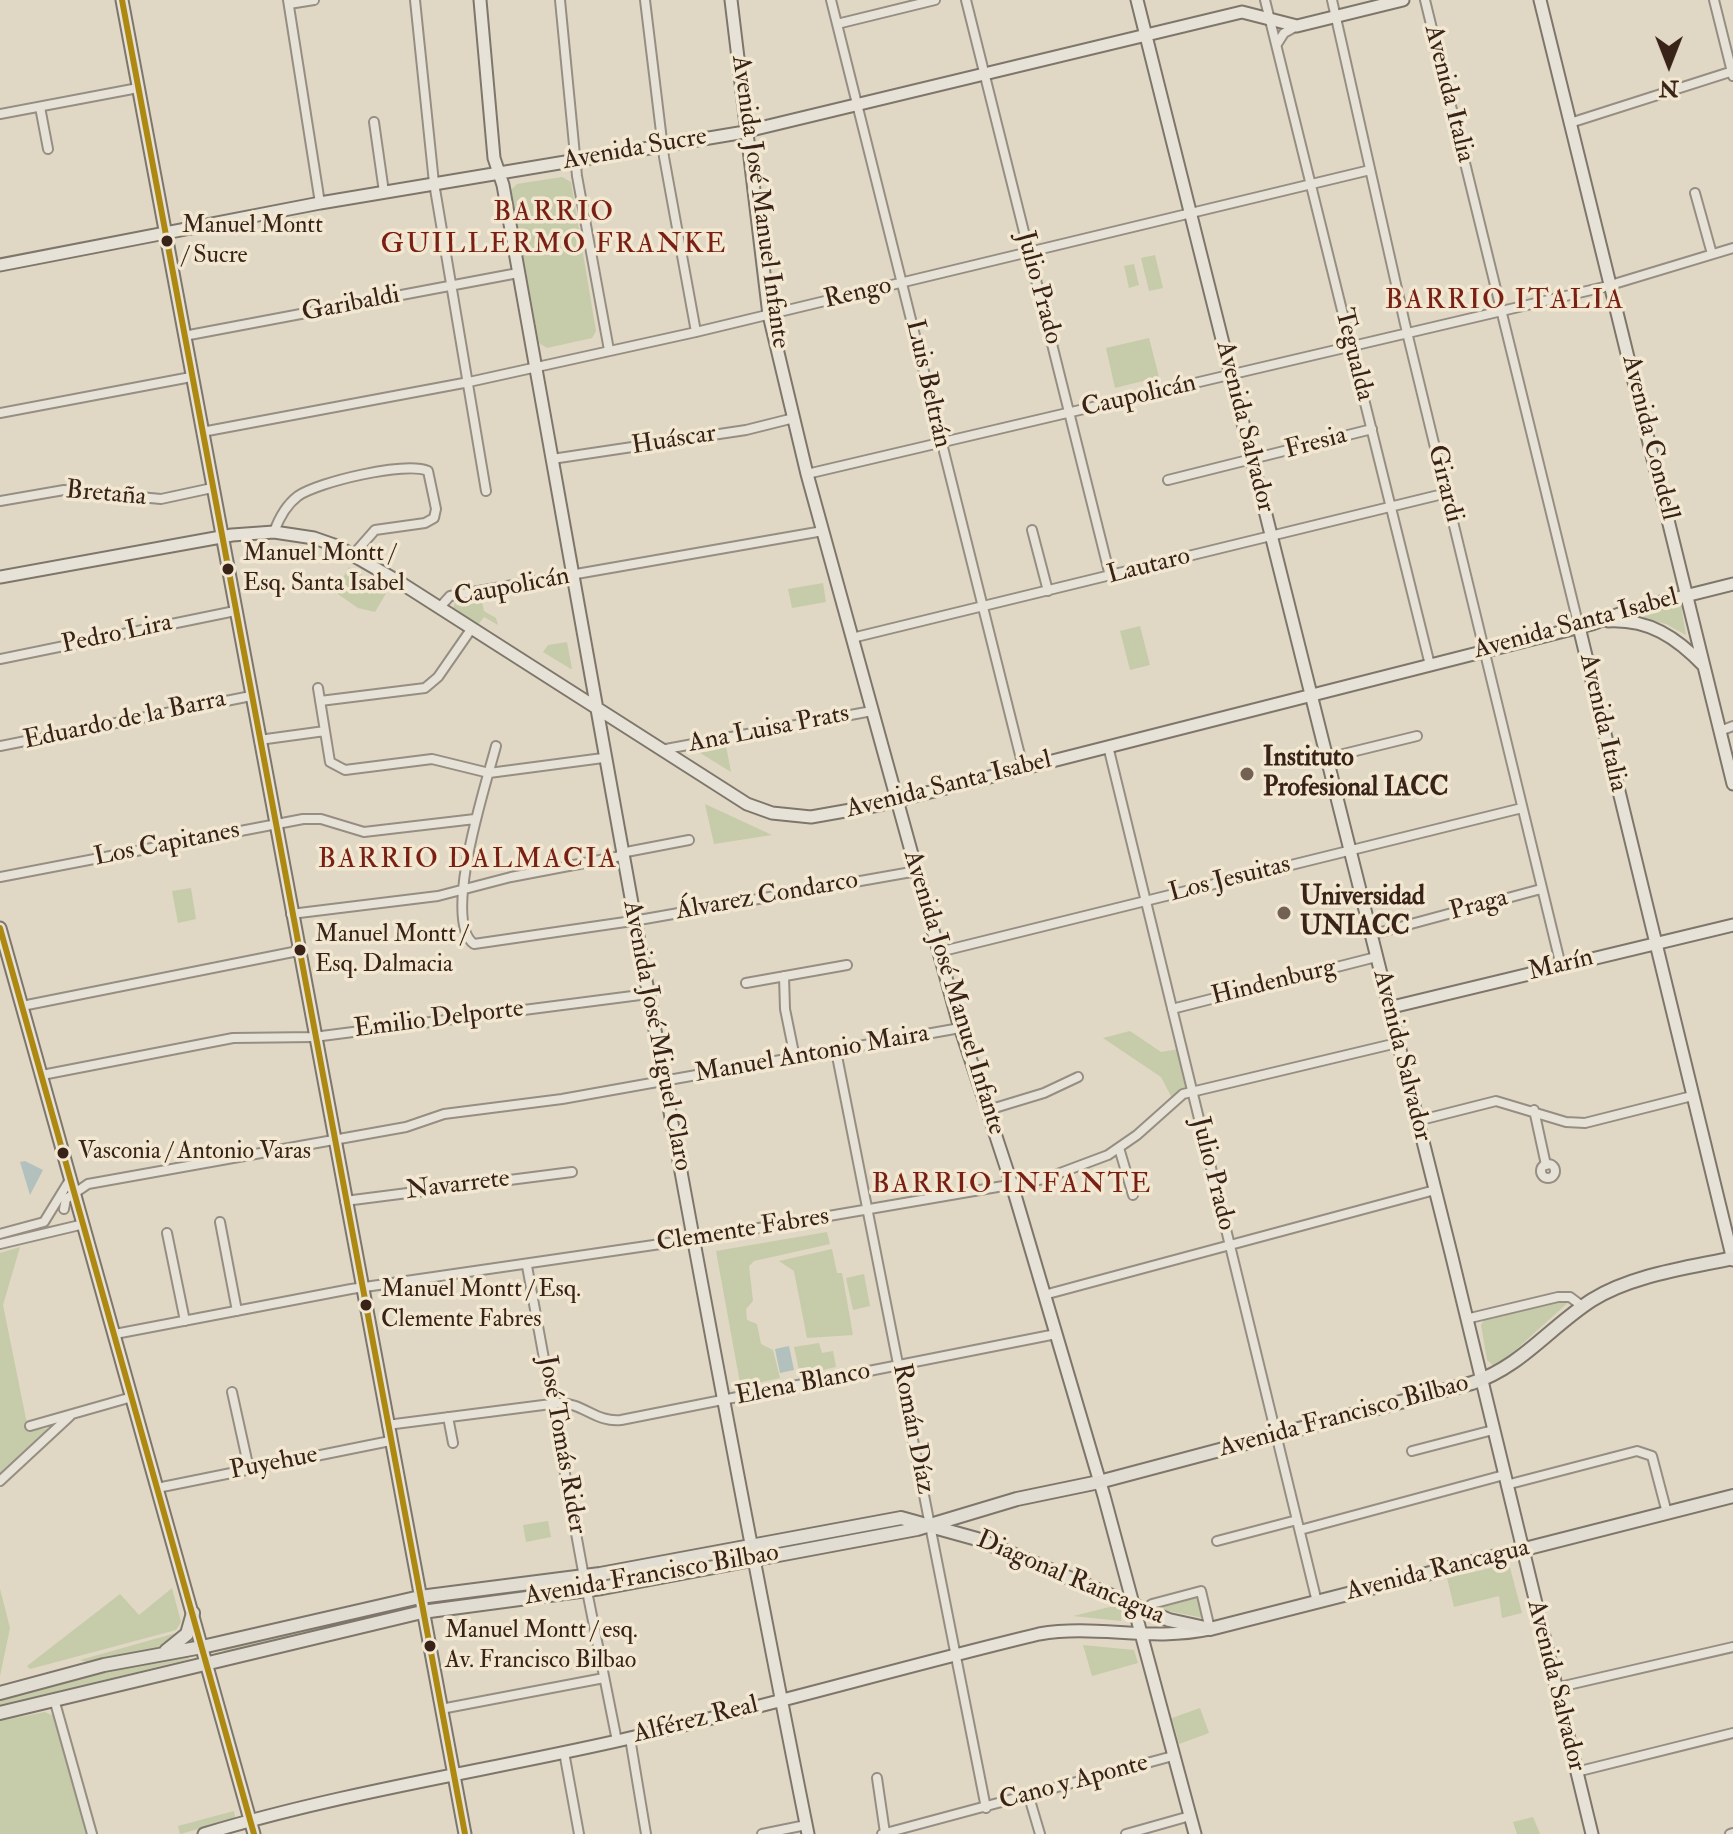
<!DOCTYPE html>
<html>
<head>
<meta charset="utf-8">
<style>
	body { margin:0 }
	#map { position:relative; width:1733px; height:1834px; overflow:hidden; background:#e0d7c4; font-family:"IM FELL Double Pica",serif }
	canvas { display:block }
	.north { position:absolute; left:1629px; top:24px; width:80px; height:80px; -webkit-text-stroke:6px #f2e8d2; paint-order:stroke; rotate:180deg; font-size:22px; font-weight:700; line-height:32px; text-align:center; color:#392217 }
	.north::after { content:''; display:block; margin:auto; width:28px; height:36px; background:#392217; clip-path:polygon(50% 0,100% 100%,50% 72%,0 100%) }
</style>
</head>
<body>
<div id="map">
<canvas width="1733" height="1834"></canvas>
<div class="north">N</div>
</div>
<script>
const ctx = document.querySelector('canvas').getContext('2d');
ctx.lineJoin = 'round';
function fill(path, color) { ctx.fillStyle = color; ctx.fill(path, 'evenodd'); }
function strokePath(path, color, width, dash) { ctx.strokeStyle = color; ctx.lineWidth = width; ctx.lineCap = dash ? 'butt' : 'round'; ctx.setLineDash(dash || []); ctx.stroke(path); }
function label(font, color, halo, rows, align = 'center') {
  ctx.font = font + ' "IM FELL Double Pica",serif'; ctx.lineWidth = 7; ctx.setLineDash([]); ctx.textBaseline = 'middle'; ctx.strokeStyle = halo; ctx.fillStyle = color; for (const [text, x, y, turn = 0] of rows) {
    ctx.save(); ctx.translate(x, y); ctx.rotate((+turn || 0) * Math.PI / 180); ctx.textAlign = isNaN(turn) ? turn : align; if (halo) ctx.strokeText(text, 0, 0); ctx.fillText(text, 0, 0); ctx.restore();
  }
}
fill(new Path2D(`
	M562 177 571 182 596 331 592 338 547 348 539 343 511 190 517 184Z
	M1155 255 1163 288 1149 291 1141 258Z
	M1134 264 1139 285 1129 288 1124 266Z
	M1149 338 1159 377 1115 388 1106 348Z
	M349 567 388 590 375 612 358 608 335 592Z
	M823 583 826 602 792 608 788 589Z
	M481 598 484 611 496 618 498 625 484 617 478 625 453 608 455 603Z
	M1678 604 1681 605 1686 635 1666 624 1636 617Z
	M1140 626 1150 665 1130 670 1120 631Z
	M567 642 572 669H571L543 652 548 645Z
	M726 746 731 772 697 751Z
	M705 804 772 835 714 844Z
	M191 888 196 919 178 923 172 891Z
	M1130 1031 1161 1052 1179 1049 1187 1090 1172 1098 1161 1077 1103 1038Z
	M827 1232 830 1244 754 1261 749 1266 753 1301 746 1309 747 1320 757 1324 761 1344 773 1350 780 1378 744 1386 740 1383 716 1251Z
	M20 1247 3 1305 26 1419 32 1430 54 1428 0 1477V1253Z
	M832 1249 837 1273H842L853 1335 807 1338 794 1271 779 1261Z
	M864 1274 870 1306 853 1310 846 1278Z
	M1563 1299 1571 1300 1500 1364 1495 1367 1487 1360 1481 1325 1486 1317Z
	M819 1343 822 1353 833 1351 836 1367 800 1375 794 1347Z
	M548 1521 551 1537 526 1542 523 1525Z
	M735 1554 736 1557 591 1584 443 1603 442 1599Z
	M1509 1564 1522 1613 1502 1618 1499 1596 1454 1607 1447 1578Z
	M172 1588 181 1622 176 1630 30 1669 27 1666 120 1594 139 1615Z
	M0 1589 10 1628 0 1676Z
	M1198 1597 1203 1618 1164 1610 1162 1605Z
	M1114 1606 1122 1608 1121 1621 1073 1616Z
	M403 1607 404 1608 224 1652 223 1648Z
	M176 1633 179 1637 160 1649 90 1663 80 1660Z
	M1083 1645 1134 1650 1138 1663 1092 1676Z
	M187 1653 189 1659 0 1706V1696Z
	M1200 1708 1209 1733 1179 1744 1172 1718Z
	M45 1712 54 1716 88 1834H0V1721Z
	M234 1811 235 1817 232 1820 180 1834 178 1826Z
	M1533 1817 1540 1834H1517L1513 1822Z`), '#c6cbaa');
fill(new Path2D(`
	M25 1161 43 1170 30 1195 20 1162Z
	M789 1346 794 1370 780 1373 775 1349Z`), '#b2c1be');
const street = new Path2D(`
	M288 0 320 203
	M415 0 434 183 486 491
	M560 0 577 176 609 350
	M645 0 664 157 696 332
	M831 0C895 256 959 512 1023 767
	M966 0 1110 576
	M1265 0 1430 665
	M1332 0 1405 324 1561 966
	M1425 0 1579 627
	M1714 0 1733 76
	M289 4 314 0
	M837 24 935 0
	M1277 44 1284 33 1297 26
	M40 107 48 149
	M0 114 138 88
	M374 122 384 192
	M1570 123 1733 71
	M1695 193 1712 254
	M184 336 518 273
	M0 413 191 377
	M202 432 469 382 696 332 1370 170
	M552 459 746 430 794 418
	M807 474 1604 287 1733 248
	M1168 480 1372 429
	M0 501 64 490 161 499 212 488
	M1032 530 1048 591
	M274 532C279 518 286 505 298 496 318 482 406 461 428 471L436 509 434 518 425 523 375 530 353 555
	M440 607 450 596 823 531
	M852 638 1447 493
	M0 659 235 611
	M318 688 330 762 345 770 432 759 489 773 603 758
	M320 701 425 688 438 677 472 628
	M1720 731 1733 726
	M259 740 325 731
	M0 746 251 696
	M496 746C487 781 441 920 474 944L639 920 917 871
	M1108 746 1317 1602
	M666 749 872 711
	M1327 758 1417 736
	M621 853 689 840
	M0 877 303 819H321L364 832 475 819
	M291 914 438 896 511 877 621 856
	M1370 935 1541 889
	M939 952 1522 808
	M784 976 785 1009 795 1058
	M746 983 847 965
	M22 1006 298 951
	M1172 1009 1376 957
	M836 1051 986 1808
	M42 1075 233 1038 314 1037 648 994
	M988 1110 1044 1093 1078 1077
	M1534 1110 1546 1165
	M1417 1121 1496 1101 1566 1122 1585 1123 1692 1096
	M1119 1148 1133 1195
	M1541 1171a7 7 0 1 1 14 0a7 7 0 1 1-14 0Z
	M345 1201 572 1172
	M64 1209 66 1199 88 1184 406 1127 444 1114 562 1099 960 1028
	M220 1222 237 1311
	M167 1233 185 1321
	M0 1234 44 1222 71 1178
	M0 1244 84 1224
	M527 1266 584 1577
	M1044 1295 1435 1190
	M1466 1319 1558 1297H1570L1582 1306
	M115 1334 351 1289 695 1239 1044 1179 1108 1155 1137 1135 1183 1094 1397 1043
	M232 1392 249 1469
	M448 1417 453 1443
	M387 1425 559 1403C583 1403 597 1423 621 1420L1056 1334
	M30 1426 132 1397
	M1412 1451 1493 1430
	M0 1481 70 1416
	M1506 1485 1637 1451 1652 1456 1667 1513
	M157 1488 390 1441
	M1300 1530 1504 1475
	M1217 1541 1297 1520
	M587 1591 617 1741
	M1144 1610 1152 1604 1201 1591 1210 1629
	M1555 1688 1733 1647
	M54 1699 92 1834
	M441 1709 604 1678
	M630 1738 646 1834
	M564 1752 579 1834
	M1576 1772 1733 1733
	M877 1778 885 1833
	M1029 1797 1040 1834
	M762 1834 806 1825
	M882 1834 1173 1756
	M1126 1834 1190 1816
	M1730 1834 1733 1833`);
const secondary = new Path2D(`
	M122 0 465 1834
	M480 0 494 158 503 185C602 735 698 1286 808 1834
	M731 0 769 315 807 474 958 1021 1012 1185 1104 1496 1195 1834
	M1137 0 1451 1253 1592 1834
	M1540 0 1733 784
	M0 265 320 203 739 133 1242 12 1297 26 1403 0
	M0 577 232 535 274 532 314 538 337 546 401 583 747 804 772 813 811 817 879 805 1592 624 1633 609 1733 584
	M1608 621C1649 619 1676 637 1704 666
	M1579 627 1733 1260
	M0 928 254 1834
	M1388 1008 1733 925
	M204 1834C339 1793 479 1772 617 1741 758 1709 898 1668 1039 1634 1097 1624 1151 1642 1210 1629`);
const primary = new Path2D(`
	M166 1651 187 1634 193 1613
	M0 1693 104 1665 202 1647 420 1597 600 1574 901 1518 977 1539 1169 1620 1210 1629 1733 1496
	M0 1713 422 1612 602 1588 917 1529 1017 1499 1099 1482 1472 1383C1521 1367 1550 1327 1592 1300 1632 1275 1687 1268 1733 1258`);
strokePath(street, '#968e82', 12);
strokePath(secondary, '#7e766b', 15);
strokePath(primary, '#7e766b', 16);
strokePath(street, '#e7e2d8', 8);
strokePath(secondary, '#e7e2d8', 11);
strokePath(primary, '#e2ddd2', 12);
strokePath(new Path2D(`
	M122 0 465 1834
	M0 928 254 1834`), '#ae8911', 6);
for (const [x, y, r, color] of [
	[167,241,7,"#392217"],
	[228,569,7,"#392217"],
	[1247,774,8,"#736154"],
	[1284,913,8,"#736154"],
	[300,950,7,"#392217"],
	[63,1153,7,"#392217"],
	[366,1305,7,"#392217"],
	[430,1646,7,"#392217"]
]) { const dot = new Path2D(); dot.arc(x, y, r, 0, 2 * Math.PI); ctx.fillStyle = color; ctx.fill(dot); strokePath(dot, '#f2e8d2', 3); }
label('24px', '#392217', '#f2e8d2', [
	["Manuel Montt",182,227],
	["/ Sucre",182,257],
	["Manuel Montt /",243,555],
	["Esq. Santa Isabel",243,585],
	["Manuel Montt /",315,936],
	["Esq. Dalmacia",315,966],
	["Vasconia / Antonio Varas",78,1153],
	["Manuel Montt / Esq.",381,1291],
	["Clemente Fabres",381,1321],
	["Manuel Montt / esq.",445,1632],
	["Av. Francisco Bilbao",445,1662]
], 'left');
label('26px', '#392217', '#f2e8d2', [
	["Avenida Italia",1448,94,76],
	["Avenida Sucre",635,150,-10],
	["Avenida José Manuel Infante",759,202,82],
	["Julio Prado",1038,288,75],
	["Rengo",858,294,-13],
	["Garibaldi",351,305,-11],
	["Tegualda",1353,355,76],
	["Luis Beltrán",927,384,77],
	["Caupolicán",1139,397,-13],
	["Avenida Salvador",1244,427,76],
	["Avenida Condell",1649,438,76],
	["Huáscar",674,441,-9],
	["Fresia",1316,444,-15],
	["Girardi",1444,484,76],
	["Bretaña",106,495,5],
	["Lautaro",1149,567,-14],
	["Caupolicán",512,588,-11],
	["Avenida Santa Isabel",1576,625,-15],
	["Pedro Lira",117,635,-12],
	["Eduardo de la Barra",125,721,-12],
	["Avenida Italia",1602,723,77],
	["Ana Luisa Prats",769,730,-11],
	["Avenida Santa Isabel",949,786,-14],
	["Los Capitanes",167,845,-11],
	["Los Jesuitas",1230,880,-14],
	["Álvarez Condarco",767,897,-10],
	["Praga",1479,906,-15],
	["Marín",1561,966,-14],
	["Hindenburg",1274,983,-14],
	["Avenida José Manuel Infante",953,993,73],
	["Emilio Delporte",439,1020,-7],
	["Avenida José Miguel Claro",656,1036,79],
	["Manuel Antonio Maira",812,1055,-10],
	["Avenida Salvador",1401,1056,76],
	["Julio Prado",1212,1174,76],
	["Navarrete",458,1186,-7],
	["Clemente Fabres",743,1231,-9],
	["Elena Blanco",803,1385,-11],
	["Avenida Francisco Bilbao",1344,1417,-15],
	["Román Díaz",912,1429,79],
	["José Tomás Rider",561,1445,80],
	["Puyehue",274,1464,-11],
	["Avenida Rancagua",1438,1571,-14],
	["Avenida Francisco Bilbao",652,1576,-10],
	["Diagonal Rancagua",1070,1579,23],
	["Avenida Salvador",1555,1686,76],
	["Alférez Real",696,1721,-14],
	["Cano y Aponte",1074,1783,-15]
]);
label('bold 26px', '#392217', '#f2e8d2', [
	["Instituto",1263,759],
	["Profesional IACC",1263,789],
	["Universidad",1300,898],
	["UNIACC",1300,928]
], 'left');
ctx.letterSpacing = '2px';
label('28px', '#7a1f14', '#f2e8d2', [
	["BARRIO",554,214],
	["GUILLERMO FRANKE",554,246],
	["BARRIO ITALIA",1505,302],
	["BARRIO DALMACIA",468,861],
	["BARRIO INFANTE",1012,1186]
]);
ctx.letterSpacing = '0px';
</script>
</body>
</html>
